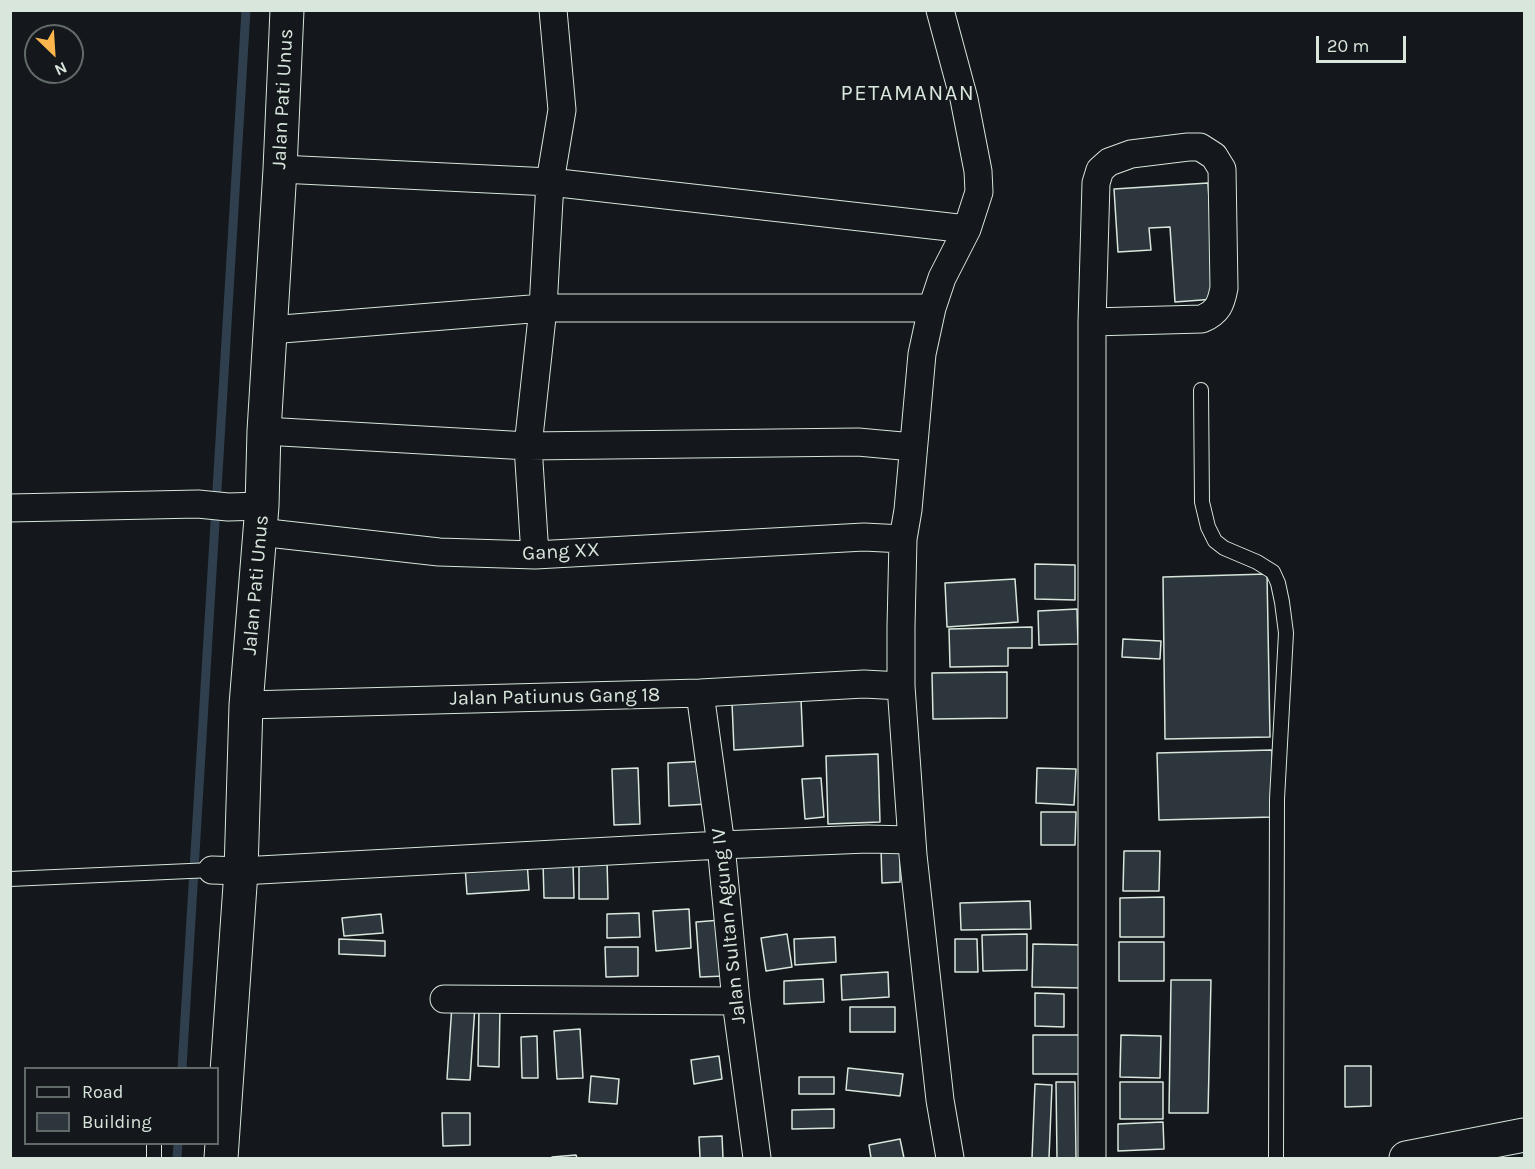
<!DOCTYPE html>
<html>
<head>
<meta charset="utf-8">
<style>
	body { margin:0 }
	#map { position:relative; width:1535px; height:1169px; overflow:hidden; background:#14181c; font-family:Karla,sans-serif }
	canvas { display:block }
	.frame { position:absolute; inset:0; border:12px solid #d8e6dc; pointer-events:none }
	.legend { position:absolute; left:24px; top:1067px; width:195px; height:78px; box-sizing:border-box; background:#14181c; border:2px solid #626a69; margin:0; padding:8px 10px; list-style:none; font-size:18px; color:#d8e6dc }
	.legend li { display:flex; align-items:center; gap:12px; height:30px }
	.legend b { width:30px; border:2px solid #626a69 }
	.north { position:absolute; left:24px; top:24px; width:60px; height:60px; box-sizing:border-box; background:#14181c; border:2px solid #626a69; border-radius:50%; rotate:155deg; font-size:16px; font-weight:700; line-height:24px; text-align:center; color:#d8e6dc }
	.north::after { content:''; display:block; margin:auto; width:21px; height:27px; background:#ffb74d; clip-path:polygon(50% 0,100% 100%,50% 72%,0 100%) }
	.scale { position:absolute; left:1316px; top:36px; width:90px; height:27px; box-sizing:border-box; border:3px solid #d8e6dc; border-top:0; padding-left:8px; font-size:18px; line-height:21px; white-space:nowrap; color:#d8e6dc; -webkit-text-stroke:4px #14181c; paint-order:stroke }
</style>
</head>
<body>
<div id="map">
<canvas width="1535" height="1169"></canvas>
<div class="frame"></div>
<ul class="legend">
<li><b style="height:8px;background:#14181c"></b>Road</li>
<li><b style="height:16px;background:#2c363c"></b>Building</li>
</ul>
<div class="north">N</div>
<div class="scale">20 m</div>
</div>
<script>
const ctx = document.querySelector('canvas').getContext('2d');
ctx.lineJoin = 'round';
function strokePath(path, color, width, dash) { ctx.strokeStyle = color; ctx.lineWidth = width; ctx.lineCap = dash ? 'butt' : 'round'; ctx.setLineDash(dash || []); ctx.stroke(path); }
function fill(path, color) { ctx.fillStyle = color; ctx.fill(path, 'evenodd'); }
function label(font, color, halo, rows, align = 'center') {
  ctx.font = font + ' Karla,sans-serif'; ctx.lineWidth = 4.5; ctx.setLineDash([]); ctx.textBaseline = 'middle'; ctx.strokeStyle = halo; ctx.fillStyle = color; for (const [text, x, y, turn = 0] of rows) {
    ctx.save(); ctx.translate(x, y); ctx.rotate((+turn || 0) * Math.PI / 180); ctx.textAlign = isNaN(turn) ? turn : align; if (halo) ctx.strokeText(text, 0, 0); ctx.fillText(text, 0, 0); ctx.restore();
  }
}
strokePath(new Path2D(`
	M182 1068 246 10
	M177 1158 178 1144`), '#2f3f4d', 9);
const building = new Path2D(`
	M1208 183 1215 299 1175 302 1170 227 1149 228 1151 250 1118 252 1114 189Z
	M1035 564 1075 565V600L1035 599Z
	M1267 574 1270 737 1165 739 1163 577Z
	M1015 579 1018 622 947 627 945 583Z
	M1077 609 1078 644 1039 645 1038 611Z
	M1032 627V648H1008V666L950 667 949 629Z
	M1123 639 1161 641 1160 659 1122 657Z
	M1007 672V718L933 719 932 673Z
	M801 699 803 746 734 750 732 703Z
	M1272 750 1273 817 1159 820 1157 753Z
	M878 754 880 822 828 824 826 756Z
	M708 761 709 804 669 806 668 763Z
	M638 768 640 824 614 825 612 769Z
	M1037 768 1076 769 1074 805 1036 803Z
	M821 778 824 817 805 819 802 779Z
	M1041 812H1076L1075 845H1041Z
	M881 848H900V882L882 883Z
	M1124 851H1160L1159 891H1123Z
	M579 859H607L608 899H579Z
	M527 861 529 890 467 894 465 866Z
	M573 862 574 898H544L543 863Z
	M1164 897V937H1120V898Z
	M1030 901 1031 929 961 930 960 903Z
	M689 909 691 948 656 951 653 911Z
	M639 913 640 937 607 938V914Z
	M381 914 383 933 344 936 342 918Z
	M721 920 725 976 700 977 696 922Z
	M787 934 792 967 766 971 761 938Z
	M1027 934V970L983 971 982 935Z
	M835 937 836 962 795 965 794 939Z
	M339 939 385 941V956L339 954Z
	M955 939H977L978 972H955Z
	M1119 942H1164V981H1119Z
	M1033 944 1084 945 1083 988 1032 987Z
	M605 947H638V976L606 977Z
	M888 972 889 997 842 1000 841 975Z
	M823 979 824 1002 784 1004V981Z
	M1171 980H1211L1208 1113H1169Z
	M1035 993 1064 994V1027L1035 1026Z
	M452 1005 475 1006 470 1080 447 1079Z
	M479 1007H500L499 1067 478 1066Z
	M850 1007H895V1032H850Z
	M580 1029 583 1078 557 1079 554 1031Z
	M1033 1035H1083V1074H1033Z
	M1121 1035 1161 1036 1160 1078 1120 1077Z
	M537 1036 538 1078H522L521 1037Z
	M719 1056 722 1079 694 1084 691 1060Z
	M1345 1066H1371V1106L1345 1107Z
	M848 1068 903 1074 900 1096 846 1090Z
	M591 1076 619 1079 617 1104 589 1102Z
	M799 1077H834V1094H799Z
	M1056 1082H1075L1076 1158H1057Z
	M1120 1082H1163V1119H1120Z
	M1035 1084 1052 1085 1049 1158H1032Z
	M834 1109V1128L792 1129V1110Z
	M442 1113H470V1145L443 1146Z
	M1163 1122 1164 1149 1118 1151V1124Z
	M722 1136 723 1158H700L699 1137Z
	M900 1139 904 1158H871L869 1145Z
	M576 1155 577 1158H552V1157Z`);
fill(building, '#2c363c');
strokePath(building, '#d8e6dc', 1.5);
const service = new Path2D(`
	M1201 390 1202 502 1208 527 1215 541 1224 548 1257 562 1273 572 1278 583 1282 602 1286 633 1277 799 1276 1158
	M10 879 212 870
	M154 1158V1144`);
const minor = new Path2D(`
	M940 10 964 99 978 171 979 192 967 229 942 278 932 308 922 354 908 510 903 539 901 627V686L913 855 940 1100 950 1158
	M280 169 550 182 967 229
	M1092 322 1202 319C1218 312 1221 304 1224 288L1222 169 1214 156 1200 147H1188L1131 154 1109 162 1100 170 1096 183 1092 322V1158
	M270 330 543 308H932
	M264 431 528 446 858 442 913 447
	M10 508 198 504 228 507 262 506
	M259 532 439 552 535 555 864 537 903 539
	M535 555 528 446 543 308 550 182 562 110 553 10
	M700 693 721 845 736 1001 757 1158
	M246 705 700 693 864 684 901 686
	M212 870 241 871 721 845 867 839 912 840
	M444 999 736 1001`);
const secondary = new Path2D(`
	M221 1158 241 871 246 705 262 506 264 431 280 169 287 10
	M1406 1158 1524 1135`);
strokePath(service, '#d8e6dc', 16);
strokePath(minor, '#d8e6dc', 29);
strokePath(secondary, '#d8e6dc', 35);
strokePath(service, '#14181c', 14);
strokePath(minor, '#14181c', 27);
strokePath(secondary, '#14181c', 33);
label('20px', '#d8e6dc', '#14181c', [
	["Jalan Pati Unus",283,99,-87],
	["Gang XX",561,552,-3],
	["Jalan Pati Unus",256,585,-85],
	["Jalan Patiunus Gang 18",555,697,-1],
	["Jalan Sultan Agung IV",729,926,-96]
]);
ctx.letterSpacing = '1.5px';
label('22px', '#d8e6dc', '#14181c', [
	["PETAMANAN",908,94]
]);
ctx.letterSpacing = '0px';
</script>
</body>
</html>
